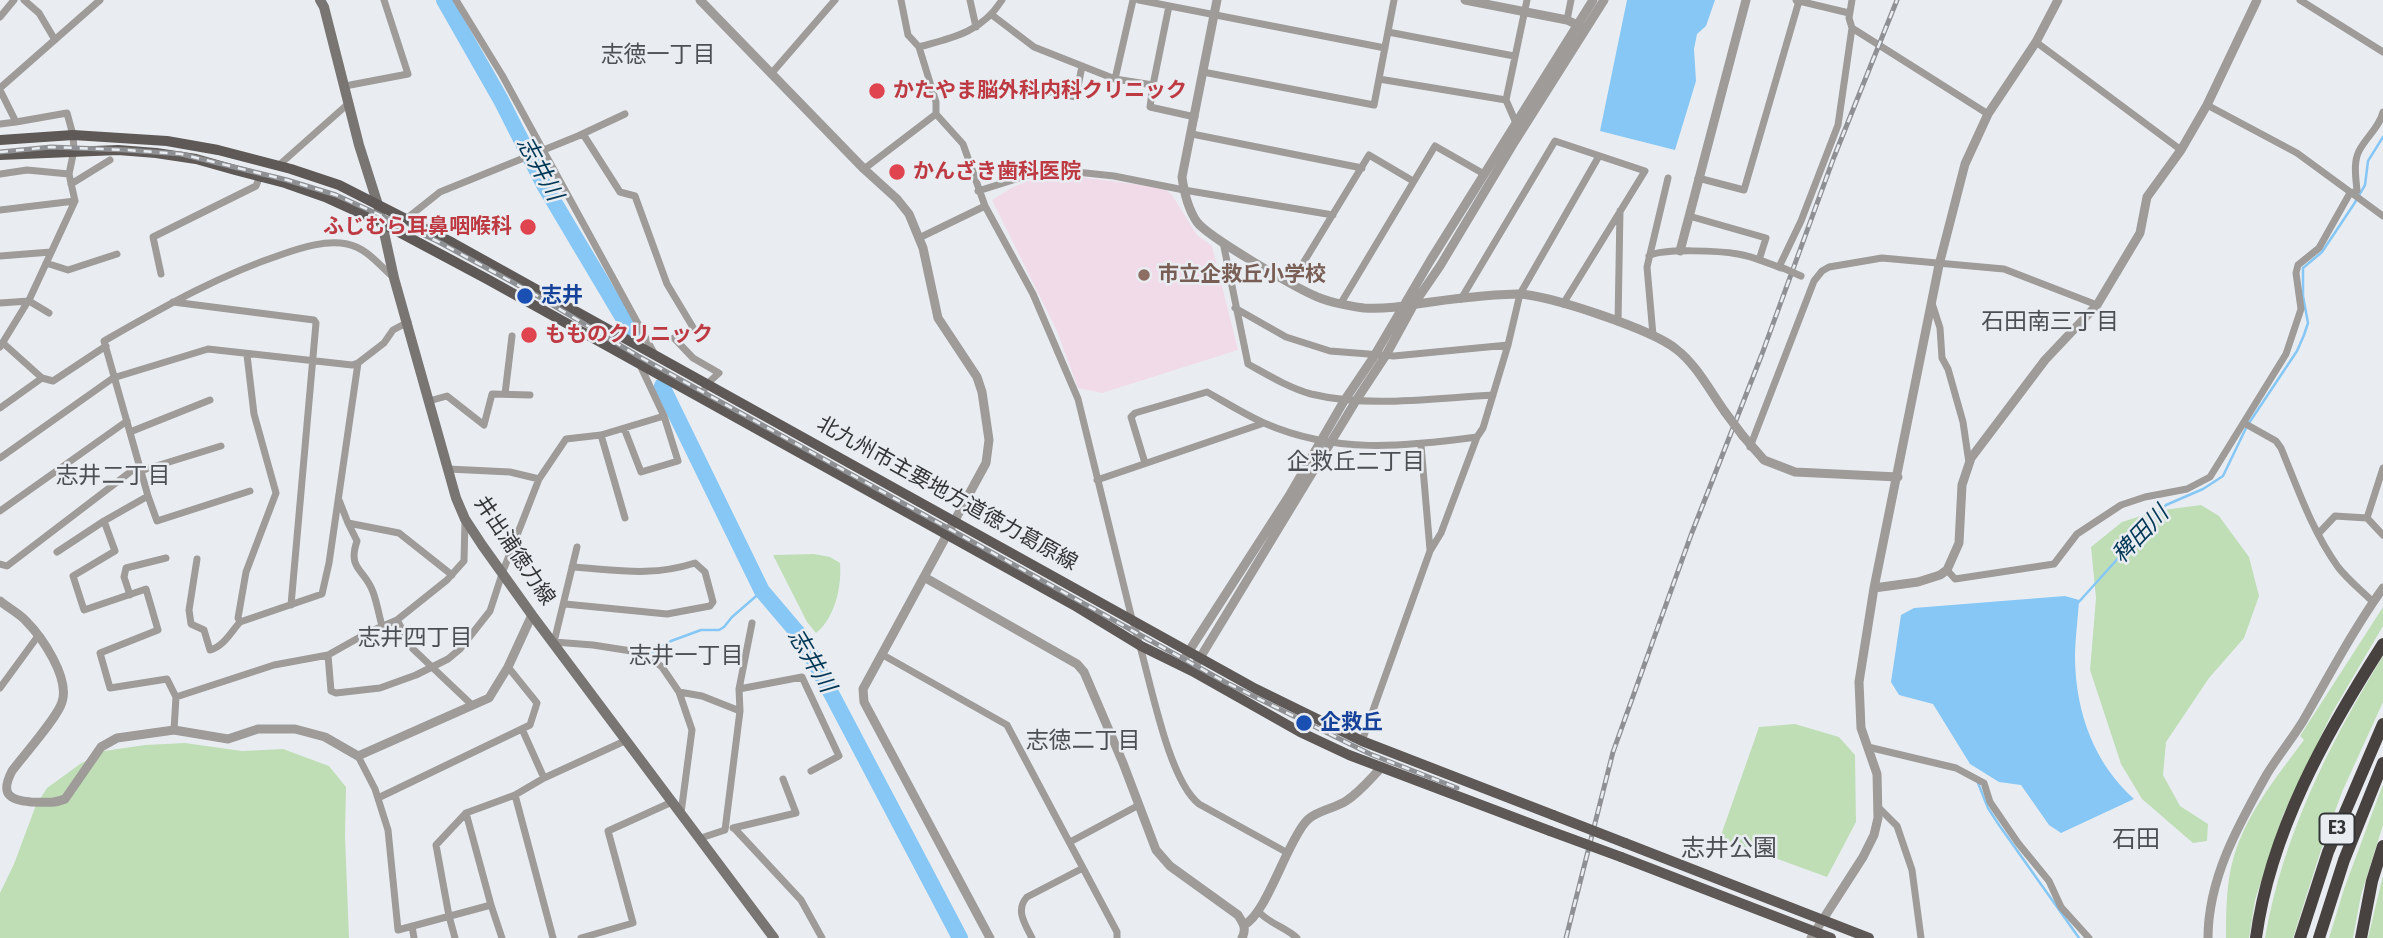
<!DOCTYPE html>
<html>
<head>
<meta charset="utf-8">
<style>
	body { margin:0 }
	canvas { display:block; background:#e9edf2 }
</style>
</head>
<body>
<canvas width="2383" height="938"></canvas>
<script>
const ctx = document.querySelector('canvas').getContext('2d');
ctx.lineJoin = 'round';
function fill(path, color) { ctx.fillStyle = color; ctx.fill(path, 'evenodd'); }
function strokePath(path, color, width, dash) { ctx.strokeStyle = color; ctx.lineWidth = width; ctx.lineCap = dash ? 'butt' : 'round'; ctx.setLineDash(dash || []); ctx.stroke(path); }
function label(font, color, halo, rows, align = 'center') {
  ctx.font = font + ' "Fira Sans Condensed","Noto Sans JP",sans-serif'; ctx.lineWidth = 5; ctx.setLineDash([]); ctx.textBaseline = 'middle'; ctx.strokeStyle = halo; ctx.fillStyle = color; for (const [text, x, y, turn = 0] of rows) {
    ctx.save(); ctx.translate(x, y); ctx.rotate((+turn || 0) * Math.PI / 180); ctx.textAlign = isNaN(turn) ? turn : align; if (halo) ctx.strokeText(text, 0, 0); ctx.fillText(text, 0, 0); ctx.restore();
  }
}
fill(new Path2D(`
	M1049 173 1164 188 1172 195 1197 235 1212 246 1238 350 1102 393 1078 388 1057 331 992 200 1013 187Z`), '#f1dbe9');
fill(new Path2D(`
	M2201 505 2219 516 2249 557 2259 596 2244 638 2209 678 2166 742 2163 775 2180 806 2208 824 2207 841 2193 843 2142 799 2121 764 2090 670 2096 598 2091 547 2122 522 2156 511Z
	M814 554 830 557 840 563C842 586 835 618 816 633L807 622 773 555Z
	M2383 607V626L2332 713 2283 815 2255 900 2249 938H2226C2226 912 2226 882 2234 856 2247 813 2277 776 2304 740L2300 736Z
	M2383 656V702L2342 792 2321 850 2293 938H2265C2283 835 2329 744 2383 656Z
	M1795 724 1839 737 1855 755 1856 822 1827 877 1720 838 1759 727Z
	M185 743 242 751 283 749 329 766 346 787 345 836 349 938H0V893L14 864 36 805 47 788 80 764 104 751 145 745Z
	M2383 784V825L2361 895 2353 938H2329L2344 889Z
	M2383 875V938H2368Z`), '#bfdeb6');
fill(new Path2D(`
	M1627 0H1715L1706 26 1697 34 1694 49 1696 81 1675 150 1600 131Z
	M2065 596 2079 600C2078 619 2075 639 2075 659 2076 713 2094 763 2134 799L2061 833 2049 825 2021 785 1999 782 1970 764 1933 704 1899 695 1891 682 1901 615 1914 608Z`), '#86c7f5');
strokePath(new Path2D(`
	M2077 604 2166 505 2203 489 2223 476 2247 426 2297 351 2304 335 2308 323 2303 296V268L2322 252 2354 204 2365 185 2368 161 2383 137
	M652 653 671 641 701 630H719L724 627 732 617 762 591
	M1978 783 1988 808 1999 825 2079 938`), '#86c7f5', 2.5);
strokePath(new Path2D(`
	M444 0 501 100 544 185 635 338
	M662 386 762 591 802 638 960 938`), '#86c7f5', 16);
strokePath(new Path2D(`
	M24 0 39 13 55 40
	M456 0 502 75 654 353
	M901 0 908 35 919 47 936 102V114L963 144 985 206 1033 294 1078 399 1132 619C1148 664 1165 777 1199 804L1286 852
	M970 0 976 27
	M1139 0 1385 48
	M1852 0 1849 18 1852 28 1988 114
	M2300 0 2383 52
	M992 15 1034 47 1115 79 1153 85 1169 6
	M0 17 14 0
	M1567 20 1571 0
	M1388 32 1514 56
	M2036 42 2181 150
	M919 47C953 38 982 32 1002 0
	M1203 72 1374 105 1394 0
	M771 74 835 0
	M1115 79 1133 0
	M1379 79 1506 100
	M1153 85 1150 107 1195 117
	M345 86 408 74 384 0
	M0 88 100 0
	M1035 89 1076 97 1082 66
	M0 90 16 122 67 113 73 135 74 150 69 174 75 201 30 298 0 347
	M2207 105 2297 153 2383 216
	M1516 123 1506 100 1527 0
	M0 124 16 122
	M583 134 620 192 635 196 667 284 694 329 674 338 693 358 719 373 708 383 700 397
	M1192 134 1362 168
	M278 166 349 103
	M864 169 936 114
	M0 174 27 170 69 174
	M1698 178 1744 190 1799 1 1849 13
	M71 184 110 160
	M978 191 1048 169 1114 176 1184 190 1333 215
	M0 210 75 201
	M1689 216 1766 238 1759 260
	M406 219 440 192 578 136 625 114
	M919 238 985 206
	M1223 242 1248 364C1268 375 1289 388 1311 394 1369 408 1434 398 1493 395
	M0 256 51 252
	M1649 256C1662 248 1721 251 1738 254 1752 256 1767 263 1781 268
	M46 263 68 270 117 254
	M1779 267 1801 221 1838 125 1852 28
	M161 274 153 237 256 186 260 176
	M1291 283 1369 155 1413 181
	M1461 299 1555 141 1645 171 1563 304
	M173 302 314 320 316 323 291 605
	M0 303 29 301 49 313
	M1341 303 1435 146 1484 174
	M1932 303 1940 328 1942 358 1948 369 1963 422 1969 463
	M1235 308 1286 337 1330 351 1394 356 1508 345
	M1618 322 1620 211
	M1653 335 1647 267 1668 178
	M3 343 42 378 53 381 106 346
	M247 355 254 414 276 493 246 572 238 618 240 622 322 594 329 563 358 363
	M505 394 512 336
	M429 401 447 396 484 425 492 394 530 395
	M0 408 42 378
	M2244 423 2276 441 2281 448C2298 489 2312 531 2338 567 2348 580 2362 591 2373 602
	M624 428 641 472 678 461 664 416
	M130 432 210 400
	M601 435 625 518
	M1421 445 1430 550
	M1750 447 1814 281 1822 271 1829 267 1882 258 2004 269 2097 305
	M0 458 113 378 208 349 352 365 358 363 384 343 393 330 408 322
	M1145 463 1131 417 1135 413 1207 392C1225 402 1244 414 1264 423 1335 454 1402 447 1477 437
	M448 469 510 472 539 479 566 439 601 435 664 416 639 363
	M140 471 221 446
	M1097 480 1264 423
	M148 496 157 521 250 491
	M339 500 348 523 399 533 452 575
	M0 511 127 421
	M2367 518 2383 535
	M348 523 357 541C347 570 365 569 373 592 377 603 379 615 382 626
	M2318 534 2335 516 2367 518 2383 468
	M577 547 554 642 593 645 644 653 662 667 679 692 692 730 681 813
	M57 552 104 521
	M197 559 189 610 191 624 204 630 210 650C223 647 231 632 240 622
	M0 564 7 566 138 466
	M1947 570 1955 579 2054 564 2077 534 2121 505 2145 497 2187 489 2210 477 2286 354 2301 309 2296 273 2298 265 2319 248 2350 193 2357 191C2356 178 2353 163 2359 151 2366 137 2379 128 2383 112
	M130 595 124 577 126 568 166 558
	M565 604 667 614 710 606 713 602 705 572 695 563C651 577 618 570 572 567
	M397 620 413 649 472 705
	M328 655 331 691 336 693 380 688 416 675 448 659 460 649 490 611 503 571 539 479
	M883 655 1007 725 1117 932V938
	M0 688 38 636
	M739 689 802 677 839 756 811 771
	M679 692 702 696 740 711 725 830 701 838
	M176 697 274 665 328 655 369 632 397 620 447 580 464 561 465 520
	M740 711 739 689 752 623
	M522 729 544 778
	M174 730 176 697 167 679 110 688 100 653 158 630 146 589 84 610 73 576 115 551 104 521 148 496 104 341C162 308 219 275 283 254 303 247 326 240 347 244 367 248 379 265 394 278
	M1362 741 1430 551 1441 533 1477 437 1483 428 1508 345 1520 294 1599 156
	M1868 747 1956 768 1984 783 1990 802 2018 843 2049 881 2061 907 2089 938
	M358 756 375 789 388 830 398 930 491 905
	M515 795 553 938
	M378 798 530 725 537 703 508 667
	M1880 809 1897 826 1912 870 1921 938
	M466 813 491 905 502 938
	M733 828 796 813 783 779
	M734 828 801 900 822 938
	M1070 842 1139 805
	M1259 912C1270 924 1285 927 1297 938
	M412 926 414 938
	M455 938 449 916 436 845 466 813 515 795 544 778 627 740
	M581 938 633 923 608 831 672 802
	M1032 938C1025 924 1015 910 1027 897L1083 868`), '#9e9b99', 7);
strokePath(new Path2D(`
	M700 0 864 169 897 199 909 214 923 248 938 318 977 377 982 392 989 440 986 463 863 689 864 702 990 938
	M1217 0 1182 177C1184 192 1188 209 1197 222 1208 237 1293 286 1313 295 1327 302 1349 306 1364 308 1382 309 1400 307 1417 304 1450 299 1484 295 1517 294 1547 294 1653 330 1676 349 1696 364 1710 391 1725 412
	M1465 0 1567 20 1582 27
	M1797 0 1799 1
	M1680 251 1746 0
	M1743 436 1764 460 1795 472 1898 477
	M924 577 1077 664 1084 672 1123 763 1156 850 1170 866 1238 915C1243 923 1247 928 1242 938
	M1874 588 1918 582 1940 575 1947 570 1959 543 1962 485 1971 458 2045 360 2097 305 2140 233 2147 197 2181 150 2207 105 2257 0
	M0 601C8 608 19 613 26 621 42 637 70 678 62 702 58 717 23 756 12 771 0 794 9 800 31 802 44 802 53 804 65 799L101 747 117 738 174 730 228 739 258 729H295L325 737 358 756 489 698 508 667 532 615
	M1180 665 1289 496 1344 401 1373 358 1430 261 1593 0
	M1192 671 1357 399 1386 355 1414 304 1440 266 1515 141 1604 0
	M1244 925C1266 914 1285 848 1304 824 1313 811 1334 809 1346 801 1360 792 1371 778 1382 767
	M1811 938 1863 857 1874 835 1878 818 1877 774 1861 728 1859 682 1874 588 1939 265 1965 164 1988 114 2036 42 2058 0
	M2208 938C2208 878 2239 824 2267 774 2278 756 2292 739 2303 721 2329 676 2353 630 2383 588`), '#9e9b99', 9);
strokePath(new Path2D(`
	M320 0 324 7 359 145 378 205 394 278 456 498 465 519 482 545 532 615 774 938`), '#787572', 10);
strokePath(new Path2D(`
	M0 140 73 135 167 141 218 150 291 169 339 185 453 243 1256 689 1362 741 1553 815
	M0 155 118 150 156 153 196 159 235 170 285 183 325 197 382 223 487 279 1077 607 1141 646 1192 671 1300 732 1349 755 1550 831
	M1625 843 1869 938
	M1621 857 1831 938`), '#5e5956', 10);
strokePath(new Path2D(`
	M2256 938C2270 832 2326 733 2383 644
	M2300 938 2328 852 2383 724
	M2319 938 2344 860 2383 763
	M2361 938 2372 881 2383 846`), '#47423f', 12);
const rail = new Path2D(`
	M0 152 51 147 127 150 181 154 287 180 336 195 437 241 536 295 638 356 1225 682 1370 754 1457 788
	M1566 938 1613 752 1691 535 1762 354 1834 157 1897 0`);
strokePath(rail, '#8e9094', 5);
strokePath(rail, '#e9edf2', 2.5, [8]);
strokePath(new Path2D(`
	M1783 268 1801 276`), '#9e9b99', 7);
strokePath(new Path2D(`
	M1725 412 1743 436`), '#9e9b99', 9);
strokePath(new Path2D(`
	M1553 815 1625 843
	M1550 831 1621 857`), '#5e5956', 10);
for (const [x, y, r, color] of [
	[877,91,9,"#e0444e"],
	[897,172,9,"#e0444e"],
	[528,227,9,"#e0444e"],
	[1144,275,7,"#8d6e63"],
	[525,296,9,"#1a4fb4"],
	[529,335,9,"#e0444e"],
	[1304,723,9,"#1a4fb4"]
]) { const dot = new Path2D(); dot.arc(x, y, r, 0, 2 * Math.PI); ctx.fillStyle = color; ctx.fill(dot); strokePath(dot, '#e9edf2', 2.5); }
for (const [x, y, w] of [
	[2337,829,35]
]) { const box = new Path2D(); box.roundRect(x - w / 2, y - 15.5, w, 31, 5); ctx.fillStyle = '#e9edf2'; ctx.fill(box); strokePath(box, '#333436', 2); }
label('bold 19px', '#333436', null, [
	["E3",2337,829]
]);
label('bold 21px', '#be3a42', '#e9edf2', [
	["かたやま脳外科内科クリニック",893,91],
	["かんざき歯科医院",913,172],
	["ふじむら耳鼻咽喉科",512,227,"right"],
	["もものクリニック",545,335]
], 'left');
label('bold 21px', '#785e54', '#e9edf2', [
	["市立企救丘小学校",1158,275]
], 'left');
label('bold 21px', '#164399', '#e9edf2', [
	["志井",541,296],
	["企救丘",1320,723]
], 'left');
label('21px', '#333436', '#e9edf2', [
	["北九州市主要地方道徳力葛原線",947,494,29],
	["井出浦徳力線",514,551,56]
]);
label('23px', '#4c4f54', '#e9edf2', [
	["志徳一丁目",658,56],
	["石田南三丁目",2050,323],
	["企救丘二丁目",1356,463],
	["志井二丁目",113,477],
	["志井四丁目",415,639],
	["志井一丁目",686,657],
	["志徳二丁目",1083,742]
]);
label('italic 23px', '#023856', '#e9edf2', [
	["志井川",539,169,61],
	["稗田川",2141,535,-46],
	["志井川",811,661,59]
]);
label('24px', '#4c4f54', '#e9edf2', [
	["石田",2136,840],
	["志井公園",1729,849]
]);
</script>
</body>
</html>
